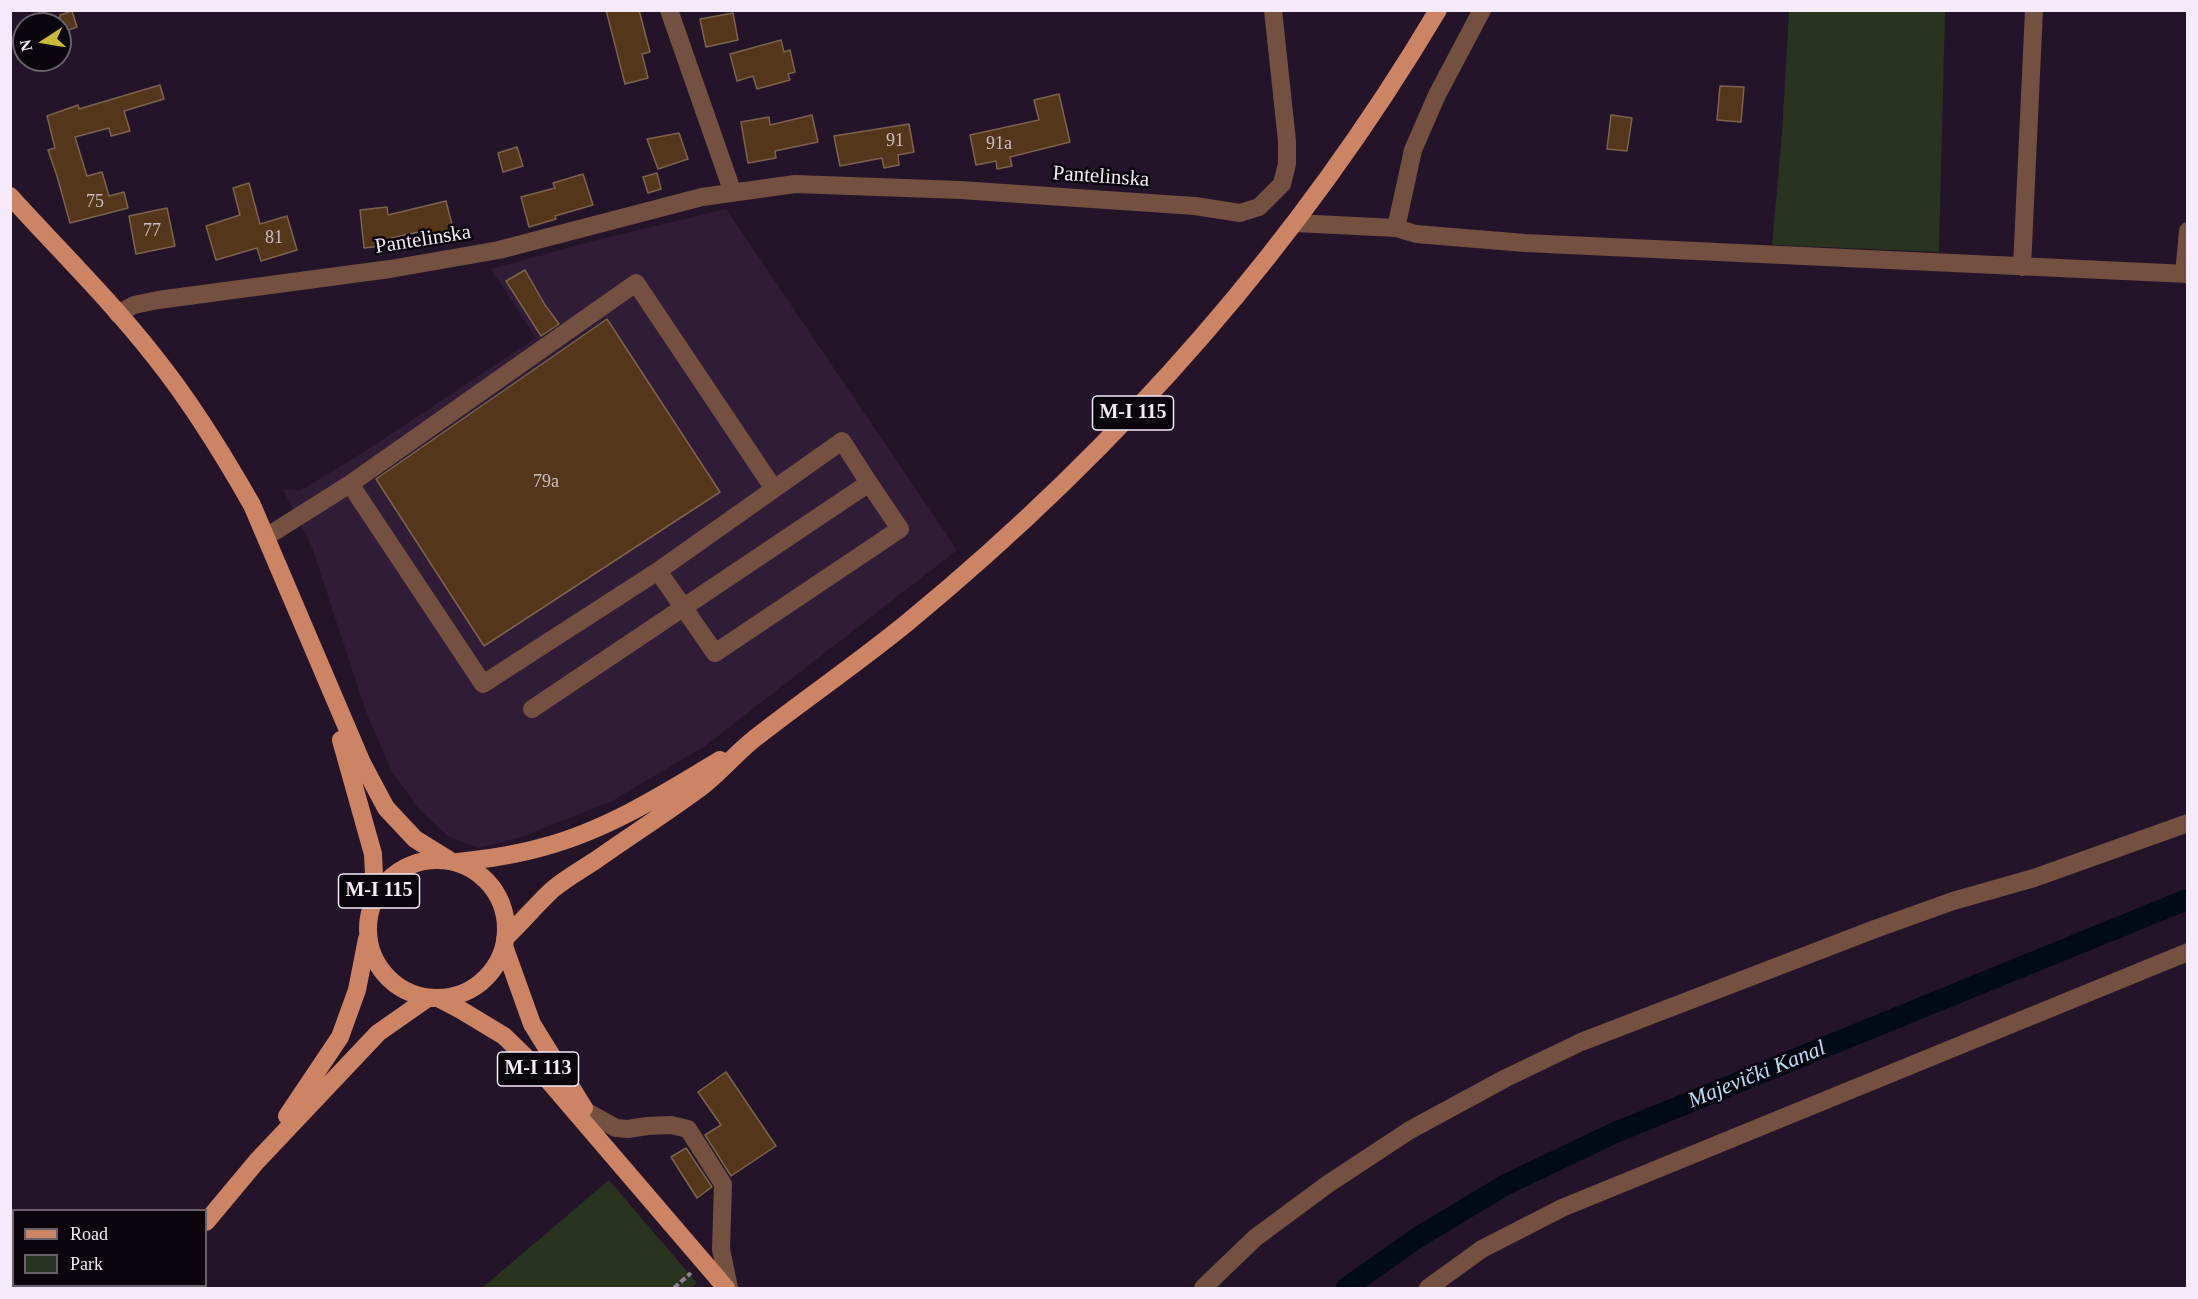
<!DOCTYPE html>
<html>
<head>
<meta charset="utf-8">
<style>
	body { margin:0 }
	#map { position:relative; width:2198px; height:1299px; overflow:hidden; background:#24142a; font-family:"Times New Roman",serif }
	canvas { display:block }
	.frame { position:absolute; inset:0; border:12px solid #f5eaf9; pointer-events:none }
	.legend { position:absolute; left:12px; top:1209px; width:195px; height:78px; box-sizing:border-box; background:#0a040c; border:2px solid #68606b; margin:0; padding:8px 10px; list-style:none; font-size:18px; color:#f5eaf9 }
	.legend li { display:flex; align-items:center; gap:12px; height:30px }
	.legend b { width:30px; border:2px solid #68606b }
	.north { position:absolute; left:12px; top:12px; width:60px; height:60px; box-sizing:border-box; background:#0a040c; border:2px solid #68606b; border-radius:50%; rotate:258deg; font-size:16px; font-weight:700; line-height:24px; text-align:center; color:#f5eaf9 }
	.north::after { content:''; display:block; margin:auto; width:21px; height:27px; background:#ceb838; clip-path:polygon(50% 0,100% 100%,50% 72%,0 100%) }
</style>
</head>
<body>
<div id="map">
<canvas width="2198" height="1299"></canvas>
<div class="frame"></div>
<ul class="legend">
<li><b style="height:8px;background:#cd8464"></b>Road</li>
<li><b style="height:16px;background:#283320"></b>Park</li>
</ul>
<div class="north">N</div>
</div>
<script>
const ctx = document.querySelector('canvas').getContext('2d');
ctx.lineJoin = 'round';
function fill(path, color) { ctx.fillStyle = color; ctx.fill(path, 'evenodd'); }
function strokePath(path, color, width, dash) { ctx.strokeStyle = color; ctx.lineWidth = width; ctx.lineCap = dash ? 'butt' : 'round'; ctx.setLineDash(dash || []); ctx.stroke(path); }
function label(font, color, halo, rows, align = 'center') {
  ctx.font = font + ' "Times New Roman",serif'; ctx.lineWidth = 5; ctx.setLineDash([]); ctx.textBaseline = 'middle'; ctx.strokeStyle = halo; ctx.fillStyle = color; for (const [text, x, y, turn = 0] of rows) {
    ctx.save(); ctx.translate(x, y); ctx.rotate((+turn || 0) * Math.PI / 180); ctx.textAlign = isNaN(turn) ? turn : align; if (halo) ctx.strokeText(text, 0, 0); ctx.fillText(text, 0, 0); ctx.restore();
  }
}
fill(new Path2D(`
	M726 209 957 550 705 746 612 801 518 838 478 848 448 836 419 809 392 772 366 712 312 547 283 489 300 491 367 450 536 338 491 269 589 242Z`), '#311c37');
fill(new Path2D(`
	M1789 11H1945L1939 252 1772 245 1782 134Z
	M609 1180 697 1283 691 1288H482Z`), '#283320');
strokePath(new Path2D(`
	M1346 1288 1417 1238 1505 1185 1614 1133 2188 899`), '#000c15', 21);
const building = new Path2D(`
	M606 10H639L650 52 642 54 648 78 625 84Z
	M72 11 77 27 60 33V15Z
	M733 13 738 40 706 47 700 19Z
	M781 40 784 52 790 50 795 72 788 74 790 80 757 89 753 76 737 81 730 54Z
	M160 85 164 99 124 111 130 131 111 136 109 128 75 137 87 176 102 172 109 196 124 192 128 208 70 223 57 176 48 150 55 148 47 116 78 105 79 109Z
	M1720 86 1744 87 1741 122 1717 120Z
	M1059 94 1070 142 1010 157 1012 166 997 169 996 161 976 165 970 135 1039 120 1034 100Z
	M812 115 818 142 775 151 776 158 748 163 741 122 769 117 770 125Z
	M1611 115 1632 118 1627 151 1607 149Z
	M909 124 914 152 898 155 899 165 884 168 882 158 840 166 834 136Z
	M679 133 688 159 658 169 647 139Z
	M517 147 523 166 503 172 498 153Z
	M657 173 661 189 648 193 643 177Z
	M583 174 593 205 555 216 556 219 529 227 521 197 555 188 553 183Z
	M249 183 260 224 287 216 297 250 261 261 257 248 216 260 206 226 240 215 233 188Z
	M446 201 454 232 425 239 423 231 391 238V245L364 248 360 210 387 207 388 215Z
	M167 208 175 246 136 254 129 216Z
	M525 270 545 305 559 324 541 336 506 281Z
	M607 319 720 492 484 646 376 479Z
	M726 1072 776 1146 731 1176 705 1135 721 1125 698 1092Z
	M686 1148 712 1187 697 1198 671 1157Z`);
fill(building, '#54361a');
strokePath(building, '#7c634d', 1.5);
strokePath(new Path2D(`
	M674 1288 691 1273`), '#908395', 4, [6, 3]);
strokePath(new Path2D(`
	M669 10 733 193
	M1295 223 1396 228 1416 234 1525 243 2188 274
	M1396 228 1413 150 1437 95 1482 10
	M2022 267 2034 10
	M2184 274 2188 231
	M118 314 134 305 158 300 390 269 499 250 702 197 795 184 960 190 1195 206 1240 213 1259 207 1282 184 1287 164V141L1273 10
	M350 484 483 684 658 571 715 653 900 529 869 483 532 709
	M266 537 350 484 636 283 774 489
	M658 571 842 441 869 483
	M587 1112 616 1128 628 1129 647 1126 671 1125 688 1129 723 1184 721 1249 729 1288
	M1203 1288 1255 1238 1328 1184 1410 1130 1506 1078 1581 1042 1875 929 1953 901 2034 878 2188 823
	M1428 1288 1482 1249 1562 1208 2188 952`), '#745041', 18);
strokePath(new Path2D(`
	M10 196C58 249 110 300 154 356 191 402 223 454 252 505L362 763 386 808 415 839 449 860
	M341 740 373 854 375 897
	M368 929a69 69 0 1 1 138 0a69 69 0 1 1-138 0Z
	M458 862C487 859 515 855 543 847 607 830 664 794 720 760
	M505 938C521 923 536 905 552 890 565 879 581 870 596 860 630 836 666 813 700 788 719 774 735 754 754 739 805 699 858 663 908 622 1118 449 1299 244 1438 10
	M504 946 532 1024 584 1108
	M438 998 461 1010 504 1036 541 1072 726 1288
	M287 1116 340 1037 357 990 367 939
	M206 1222 257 1161 378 1033 428 998
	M153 1288 155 1286`), '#cd8464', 18);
label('18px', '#cdbdc1', null, [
	["91",895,141],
	["91a",999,144],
	["75",95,202],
	["77",152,231],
	["81",274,238],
	["79a",546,482]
]);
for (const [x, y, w] of [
	[1133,413,81],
	[379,891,81],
	[538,1069,81]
]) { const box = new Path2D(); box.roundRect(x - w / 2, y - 17, w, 34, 4.5); ctx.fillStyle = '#0a040c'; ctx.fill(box); strokePath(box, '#f5eaf9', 1.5); }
label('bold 20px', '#f5eaf9', null, [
	["M-I 115",1133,413],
	["M-I 115",379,891],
	["M-I 113",538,1069]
]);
label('21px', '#f5eaf9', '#0a040c', [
	["Pantelinska",1101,177,4],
	["Pantelinska",423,240,-9]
]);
label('italic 22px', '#b5e1f6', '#0a040c', [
	["Majevički Kanal",1757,1075,-22]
]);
</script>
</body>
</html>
